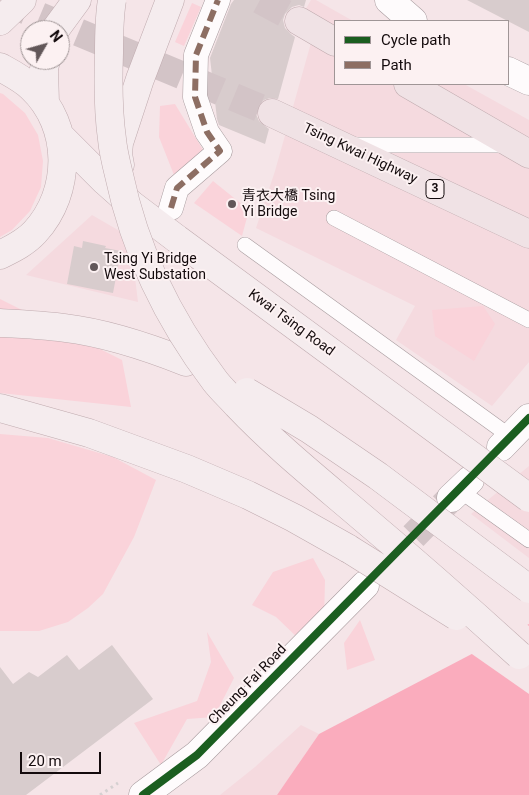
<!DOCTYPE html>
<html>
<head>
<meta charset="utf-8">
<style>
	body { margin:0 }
	#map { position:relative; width:529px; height:795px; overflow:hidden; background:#f5e5e8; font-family:Roboto,sans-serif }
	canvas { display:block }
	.legend { position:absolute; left:334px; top:20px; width:175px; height:65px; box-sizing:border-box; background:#fcf1f2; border:1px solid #9f9596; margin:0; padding:6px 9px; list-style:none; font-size:15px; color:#130a0c }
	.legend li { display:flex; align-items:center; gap:10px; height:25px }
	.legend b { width:25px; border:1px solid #9f9596 }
	.north { position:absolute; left:20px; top:20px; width:50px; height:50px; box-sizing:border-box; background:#fcf1f2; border:1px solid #9f9596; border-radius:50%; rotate:52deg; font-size:14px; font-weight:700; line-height:20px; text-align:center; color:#130a0c }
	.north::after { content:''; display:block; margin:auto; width:18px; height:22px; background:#625759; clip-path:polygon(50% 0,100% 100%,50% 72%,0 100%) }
	.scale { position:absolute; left:20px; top:752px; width:81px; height:22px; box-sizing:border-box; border:2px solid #130a0c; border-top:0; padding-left:6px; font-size:15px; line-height:18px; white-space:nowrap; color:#130a0c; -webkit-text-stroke:4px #fcf1f2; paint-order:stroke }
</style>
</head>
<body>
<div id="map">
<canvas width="529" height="795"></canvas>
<ul class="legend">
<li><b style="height:6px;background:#1b5e20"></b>Cycle path</li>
<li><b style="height:6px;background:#8d6e63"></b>Path</li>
</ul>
<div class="north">N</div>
<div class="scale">20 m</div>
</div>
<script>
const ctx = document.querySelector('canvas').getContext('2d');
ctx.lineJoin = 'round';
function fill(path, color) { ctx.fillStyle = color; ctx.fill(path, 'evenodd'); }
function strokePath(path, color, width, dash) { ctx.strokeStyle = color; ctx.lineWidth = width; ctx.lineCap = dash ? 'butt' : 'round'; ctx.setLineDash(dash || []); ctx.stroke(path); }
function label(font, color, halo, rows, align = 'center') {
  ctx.font = font + ' Roboto,"Noto Sans TC",sans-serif'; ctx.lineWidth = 4; ctx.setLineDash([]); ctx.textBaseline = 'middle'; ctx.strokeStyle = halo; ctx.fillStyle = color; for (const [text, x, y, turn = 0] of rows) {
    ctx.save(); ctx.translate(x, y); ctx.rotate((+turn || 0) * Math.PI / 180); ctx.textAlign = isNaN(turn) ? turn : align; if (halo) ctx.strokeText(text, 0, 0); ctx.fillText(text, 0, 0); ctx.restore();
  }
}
fill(new Path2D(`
	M311 0H316L353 21H335V84H464L529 120V362L492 406 396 340 415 306 256 228 275 171 316 25 304 12Z
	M92 215 130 237 138 302 26 275Z
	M529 466V558L471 514Z
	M301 725 319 734 277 795H220L255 767Z`), '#f5dadf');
fill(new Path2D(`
	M192 3 201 7 184 46 175 42Z
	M0 93 3 94 25 113 38 135 43 161 41 187 30 211 12 230 0 237Z
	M175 104 203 150 174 175 159 137 160 106Z
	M213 181 249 210 242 236 194 203Z
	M0 299 122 360 131 407 0 393Z
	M483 306 495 324 474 361 435 336 432 310Z
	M0 434 48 438 113 457 156 480 134 537 103 594 88 608 68 622 39 631H0Z
	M313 558 325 580 324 621 300 640 276 617 252 605 273 572Z
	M360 620 375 660 347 670 344 643Z
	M207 632 234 678 214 717 187 719 161 765 134 723 197 701 211 662Z`), '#fad3da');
fill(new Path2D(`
	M529 624V795H277L319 734Z`), '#faacbd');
fill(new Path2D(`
	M525 623 529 626V694L469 652Z`), '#f5e5e8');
fill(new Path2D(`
	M234 0H306L304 7 299 5 292 7 285 14 283 20 285 28 291 34 295 37 278 99 270 98 264 100 258 107 256 114 259 121 269 129 265 144 219 125 217 119 210 58 231 4Z
	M467 0H529V32Z
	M83 241 106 246 105 248 121 251 113 293 67 284 74 246 82 248Z
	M112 645 153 699 26 795H0V667L13 684 29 672 38 677 67 655 79 670Z`), '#d8cccd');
strokePath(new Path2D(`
	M384 566 448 501`), '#d3c4c7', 28, [28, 14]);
strokePath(new Path2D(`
	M1 0 272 113
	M260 0 299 21`), '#d3c4c7', 28, [28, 14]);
const service = new Path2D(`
	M352 145H506
	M334 218 529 320
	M245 245 511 437
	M459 490 529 540`);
const pedestrian = new Path2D(`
	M171 208 177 188 220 151 207 132 195 97 196 55 218 0`);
const minor = new Path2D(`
	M389 0 413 21
	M508 71 529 81
	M501 447 529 418
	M451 498 470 480
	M143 795 197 755 365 585`);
const primary = new Path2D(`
	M0 21 22 0
	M55 30 77 0
	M0 67C11 73 23 79 32 88 72 126 72 192 35 232 25 243 12 249 0 255
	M45 103 44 69 46 60
	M61 137 105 181 132 205 177 239
	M120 165 118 154 119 143 140 79 170 0
	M0 323C21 324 44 325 65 328 106 333 148 347 186 362
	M0 408 89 433 187 469 248 495 294 518 349 549`);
const motorway = new Path2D(`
	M299 21 335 42
	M408 84 529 154
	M272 113 529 234`);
strokePath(service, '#a79b9e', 16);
strokePath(pedestrian, '#a79b9e', 25);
strokePath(minor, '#a79b9e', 29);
strokePath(primary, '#bfaaae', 29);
strokePath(motorway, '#bfaaae', 29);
strokePath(new Path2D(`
	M100 795 118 783`), '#d5d0d1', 3, [2.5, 4]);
strokePath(service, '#fefbfc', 15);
strokePath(pedestrian, '#fefbfc', 24);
strokePath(minor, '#fefbfc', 28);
strokePath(primary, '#f5ecee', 28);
strokePath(motorway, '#f0e2e5', 28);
const primaryBridge = new Path2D(`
	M112 0C109 18 109 35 109 53 108 82 108 111 112 139 113 151 116 163 119 175 135 251 168 319 215 381 222 390 230 397 237 405 272 442 311 474 350 507 407 555 464 605 519 655
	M177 239 529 498
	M247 392 309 429 378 476 529 589
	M349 549 456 616`);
strokePath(primaryBridge, '#bfaaae', 29, []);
strokePath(primaryBridge, '#f5ecee', 28);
strokePath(new Path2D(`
	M171 208 177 188 220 151 207 132 195 97 196 55 218 0`), '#8d6e63', 6, [12, 6]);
strokePath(new Path2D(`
	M143 795 197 755 529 418`), '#1b5e20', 8);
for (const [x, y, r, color] of [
	[232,204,5,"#625759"],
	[94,267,5,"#625759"]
]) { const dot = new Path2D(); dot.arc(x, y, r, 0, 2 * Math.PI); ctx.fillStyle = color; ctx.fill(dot); strokePath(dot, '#fcf1f2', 2); }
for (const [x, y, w] of [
	[435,189,18]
]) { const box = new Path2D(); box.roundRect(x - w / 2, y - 9.5, w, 19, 4); ctx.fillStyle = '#fcf1f2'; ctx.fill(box); strokePath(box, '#130a0c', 1); }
label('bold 12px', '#130a0c', null, [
	["3",435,189]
]);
label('14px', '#130a0c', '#fcf1f2', [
	["Tsing Kwai Highway",360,154,25],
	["Kwai Tsing Road",291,323,36],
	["Cheung Fai Road",248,685,-46]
]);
label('14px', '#130a0c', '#fcf1f2', [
	["青衣大橋 Tsing",242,196],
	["Yi Bridge",242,212],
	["Tsing Yi Bridge",104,259],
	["West Substation",104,275]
], 'left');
</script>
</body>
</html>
